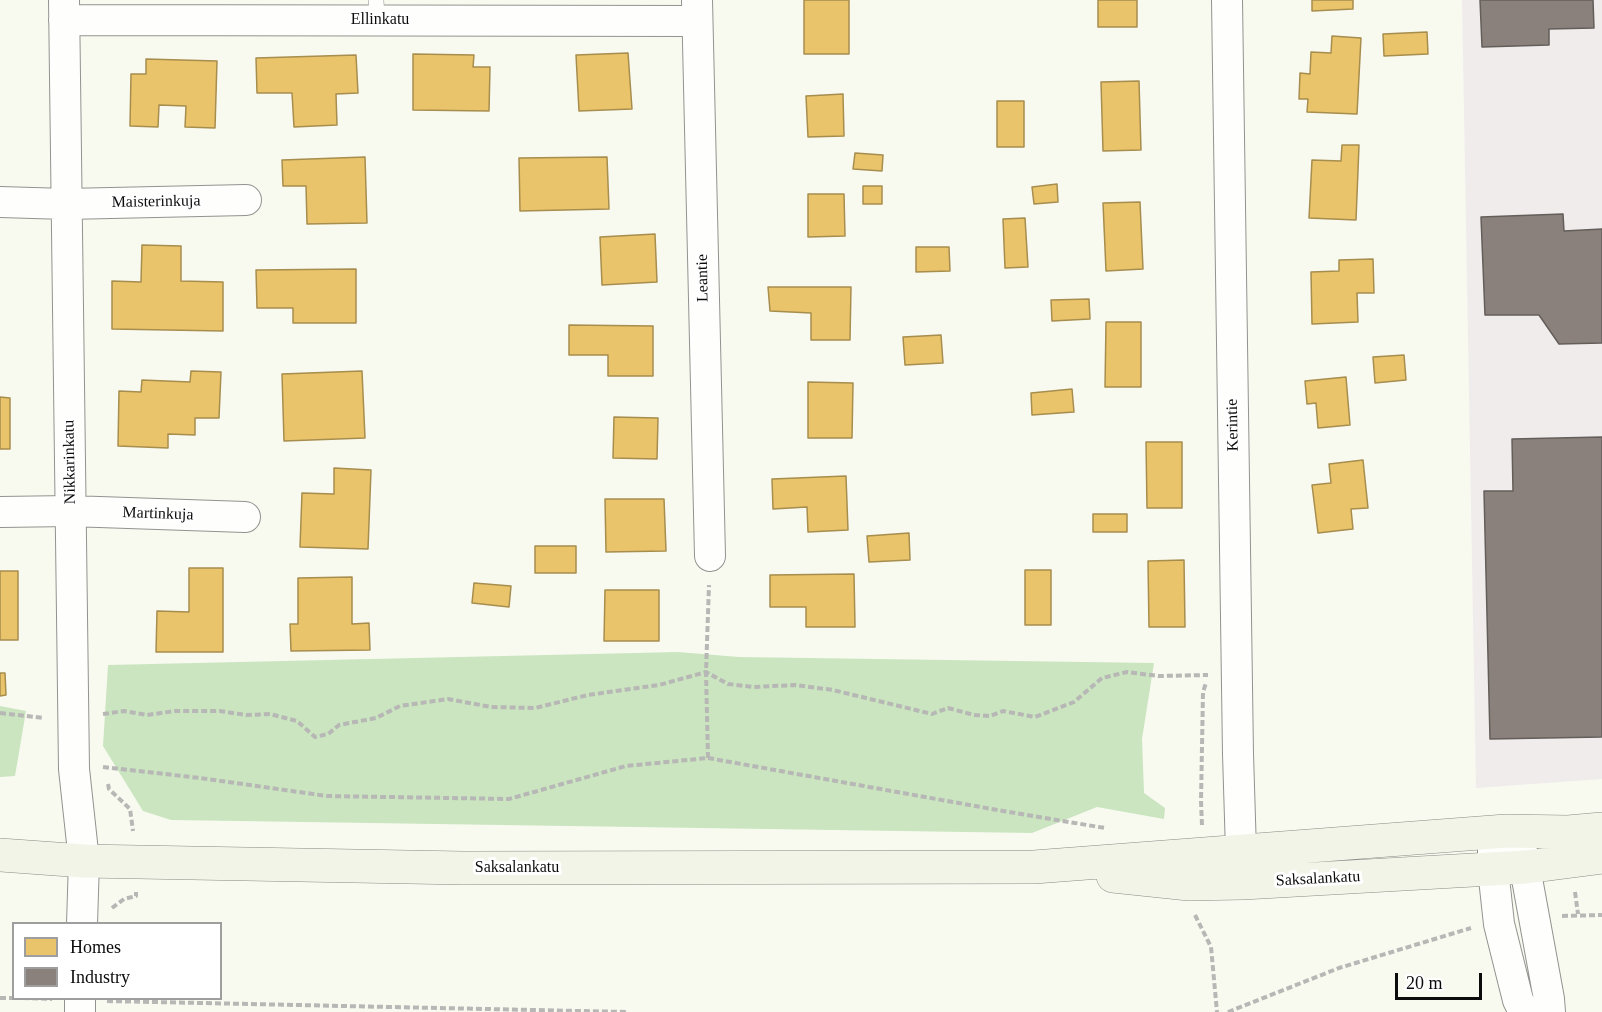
<!DOCTYPE html>
<html>
<head>
<meta charset="utf-8">
<style>
	body { margin:0 }
	#map { position:relative; width:1602px; height:1012px; overflow:hidden; background:#f8faf0; font-family:Georgia,serif }
	canvas { display:block }
	.legend { position:absolute; left:12px; top:922px; width:210px; height:78px; box-sizing:border-box; background:#fff; border:2px solid #9e9e9e; margin:0; padding:8px 10px; list-style:none; font-size:18px; color:#0c0c0c }
	.legend li { display:flex; align-items:center; gap:12px; height:30px }
	.legend b { width:30px; border:2px solid #9e9e9e }
	.scale { position:absolute; left:1395px; top:973px; width:87px; height:27px; box-sizing:border-box; border:3px solid #0c0c0c; border-top:0; padding-left:8px; font-size:18px; line-height:21px; white-space:nowrap; color:#0c0c0c; -webkit-text-stroke:4px #fff; paint-order:stroke }
</style>
</head>
<body>
<div id="map">
<canvas width="1602" height="1012"></canvas>
<ul class="legend">
<li><b style="height:16px;background:#e9c46a"></b>Homes</li>
<li><b style="height:16px;background:#8a817c"></b>Industry</li>
</ul>
<div class="scale">20 m</div>
</div>
<script>
const ctx = document.querySelector('canvas').getContext('2d');
ctx.lineJoin = 'round';
function fill(path, color) { ctx.fillStyle = color; ctx.fill(path, 'evenodd'); }
function strokePath(path, color, width, dash) { ctx.strokeStyle = color; ctx.lineWidth = width; ctx.lineCap = dash ? 'butt' : 'round'; ctx.setLineDash(dash || []); ctx.stroke(path); }
function label(font, color, halo, rows, align = 'center') {
  ctx.font = font + ' Georgia,serif'; ctx.lineWidth = 6; ctx.setLineDash([]); ctx.textBaseline = 'middle'; ctx.strokeStyle = halo; ctx.fillStyle = color; for (const [text, x, y, turn = 0] of rows) {
    ctx.save(); ctx.translate(x, y); ctx.rotate((+turn || 0) * Math.PI / 180); ctx.textAlign = isNaN(turn) ? turn : align; if (halo) ctx.strokeText(text, 0, 0); ctx.fillText(text, 0, 0); ctx.restore();
  }
}
fill(new Path2D(`
	M1462 0H1602V779L1476 788Z`), '#f0ecec');
fill(new Path2D(`
	M678 652 739 657 1154 663 1142 739 1144 793 1165 808 1164 819 1097 807 1032 833 171 820 143 811 103 746 108 665Z
	M0 706 26 711 15 776 0 777Z`), '#cae5c0');
const homes = new Path2D(`
	M804 0H849V54H804Z
	M1098 0H1137V27H1098Z
	M1312 0H1353V9L1312 11Z
	M1427 32 1428 54 1384 56 1383 34Z
	M1332 36 1361 38 1357 114 1307 112 1308 99H1299L1300 73 1310 74 1311 52 1331 53Z
	M628 53 632 109 579 111 576 55Z
	M413 54 474 55 473 67H490L489 111 413 110Z
	M356 55 358 93 336 94 337 125 294 127 292 93H257L256 58Z
	M146 59 217 61 215 128 185 127 186 106 159 105 158 127 130 126 131 74H146Z
	M1139 81 1141 150 1103 151 1101 82Z
	M843 94 844 136 808 137 806 96Z
	M997 101H1024V147H997Z
	M1342 145H1359L1356 220 1309 218 1312 160 1341 161Z
	M855 153 883 155 882 171 853 169Z
	M365 157 367 223 307 224 306 186H283L282 160Z
	M607 157 609 209 520 211 519 158Z
	M1057 184 1058 202 1034 204 1032 187Z
	M863 186H882V204H863Z
	M808 194H844L845 236 808 237Z
	M1140 202 1143 269 1106 271 1103 203Z
	M1025 218 1028 267 1005 268 1003 219Z
	M655 234 657 282 602 285 600 237Z
	M142 245 181 246V281L223 282V331L112 329V281L141 282Z
	M916 247H949L950 271 916 272Z
	M1373 259 1374 293H1357L1358 322 1312 324 1311 272 1339 271V260Z
	M356 269V323H293V308H257L256 270Z
	M768 287H851L850 340H811V313L770 311Z
	M1089 299 1090 319 1052 321 1051 300Z
	M1106 322H1141V387H1105Z
	M569 325 653 326V376H608V355H569Z
	M941 335 943 363 905 365 903 337Z
	M1404 355 1406 380 1375 383 1373 357Z
	M191 371 221 372 219 418H195V435L168 434V448L118 446 119 391 141 392 142 380 190 382Z
	M362 371 365 438 284 441 282 374Z
	M1346 377 1350 425 1318 428 1316 403 1307 404 1305 381Z
	M808 382 853 383 852 438H808Z
	M1072 389 1074 412 1032 415 1031 393Z
	M0 397 10 398V449H0Z
	M614 417 658 418 657 459 613 458Z
	M1146 442H1182V508H1147Z
	M1363 460 1368 508 1351 509 1353 529 1318 533 1312 485 1331 483 1329 464Z
	M334 468 371 470 368 549 300 547 302 493 334 494Z
	M846 476 848 530 808 532 807 507 773 509 772 479Z
	M605 499H664L666 551 606 552Z
	M1093 514H1127V532H1093Z
	M909 533 910 560 869 562 867 536Z
	M535 546H576V573H535Z
	M1184 560 1185 627H1149L1148 561Z
	M189 568H223V652H156L157 611 189 612Z
	M1025 570H1051V625H1025Z
	M0 571H18V640H0Z
	M854 574 855 627H806V607H770V575Z
	M352 577V624L369 623 370 650 291 651 290 624H298V578Z
	M474 583 511 586 509 607 472 603Z
	M605 590H659V641H604Z
	M0 673H5L6 695 0 696Z`);
fill(homes, '#e9c46a');
strokePath(homes, '#a78d4e', 1.5);
const industry = new Path2D(`
	M1480 0H1593L1594 28 1549 29V45L1482 47Z
	M1563 214 1564 231 1602 229V343L1559 344 1539 315H1485L1481 217Z
	M1602 437V737L1490 739 1484 491H1513L1512 439Z`);
fill(industry, '#8a817c');
strokePath(industry, '#645e5a', 1.5);
const lane = new Path2D(`
	M376 0 377 20`);
const street = new Path2D(`
	M64 0 74 769 84 861 82 924
	M697 0 710 556
	M1227 0 1238 754 1241 851
	M64 20 697 21
	M0 202 66 204 246 200
	M0 512 70 511 245 517
	M80 1012V998
	M1524 1012 1518 1000 1499 924 1493 869V848L1506 831 1521 846 1549 999 1550 1012`);
const secondary = new Path2D(`
	M0 855 84 861 463 868 1034 867 1506 831 1568 832 1602 829
	M1113 876 1189 884 1243 883 1526 867 1602 857`);
strokePath(lane, '#92938f', 16);
strokePath(street, '#92938f', 32);
strokePath(secondary, '#898a85', 34);
strokePath(new Path2D(`
	M0 713 44 718
	M103 714 124 711 147 715 175 711H220L246 715 270 714 297 721 315 737 328 734 339 725 376 718 400 706 448 699 491 707 535 708 588 695 659 685 706 672 728 684 754 687 795 685 833 690 932 714 948 708 974 715 990 716 1003 711 1035 717 1074 702 1102 678 1127 672 1158 676 1208 675
	M708 758 706 672 709 585
	M103 767 200 778 327 796 509 799 626 766 708 758 1003 811 1105 828
	M108 784 109 789 130 809 133 831
	M1202 825 1201 801 1203 692 1206 683
	M1575 892 1578 914
	M112 908 124 899 136 896V892
	M1195 915 1211 947 1217 1012
	M1562 916 1602 915
	M0 998H14
	M23 998 52 999
	M107 1001 628 1012
	M1228 1012 1339 968 1471 928`), '#b7b7b5', 4, [6, 3]);
strokePath(lane, '#fefefd', 15);
strokePath(street, '#fefefd', 30);
strokePath(secondary, '#f2f4e8', 33);
label('16px', '#0c0c0c', '#fff', [
	["Ellinkatu",380,20],
	["Maisterinkuja",156,202,-1],
	["Leantie",703,278,-91],
	["Kerintie",1233,425,-91],
	["Nikkarinkatu",70,462,-91],
	["Martinkuja",158,514,2],
	["Saksalankatu",517,868],
	["Saksalankatu",1318,879,-3]
]);
</script>
</body>
</html>
